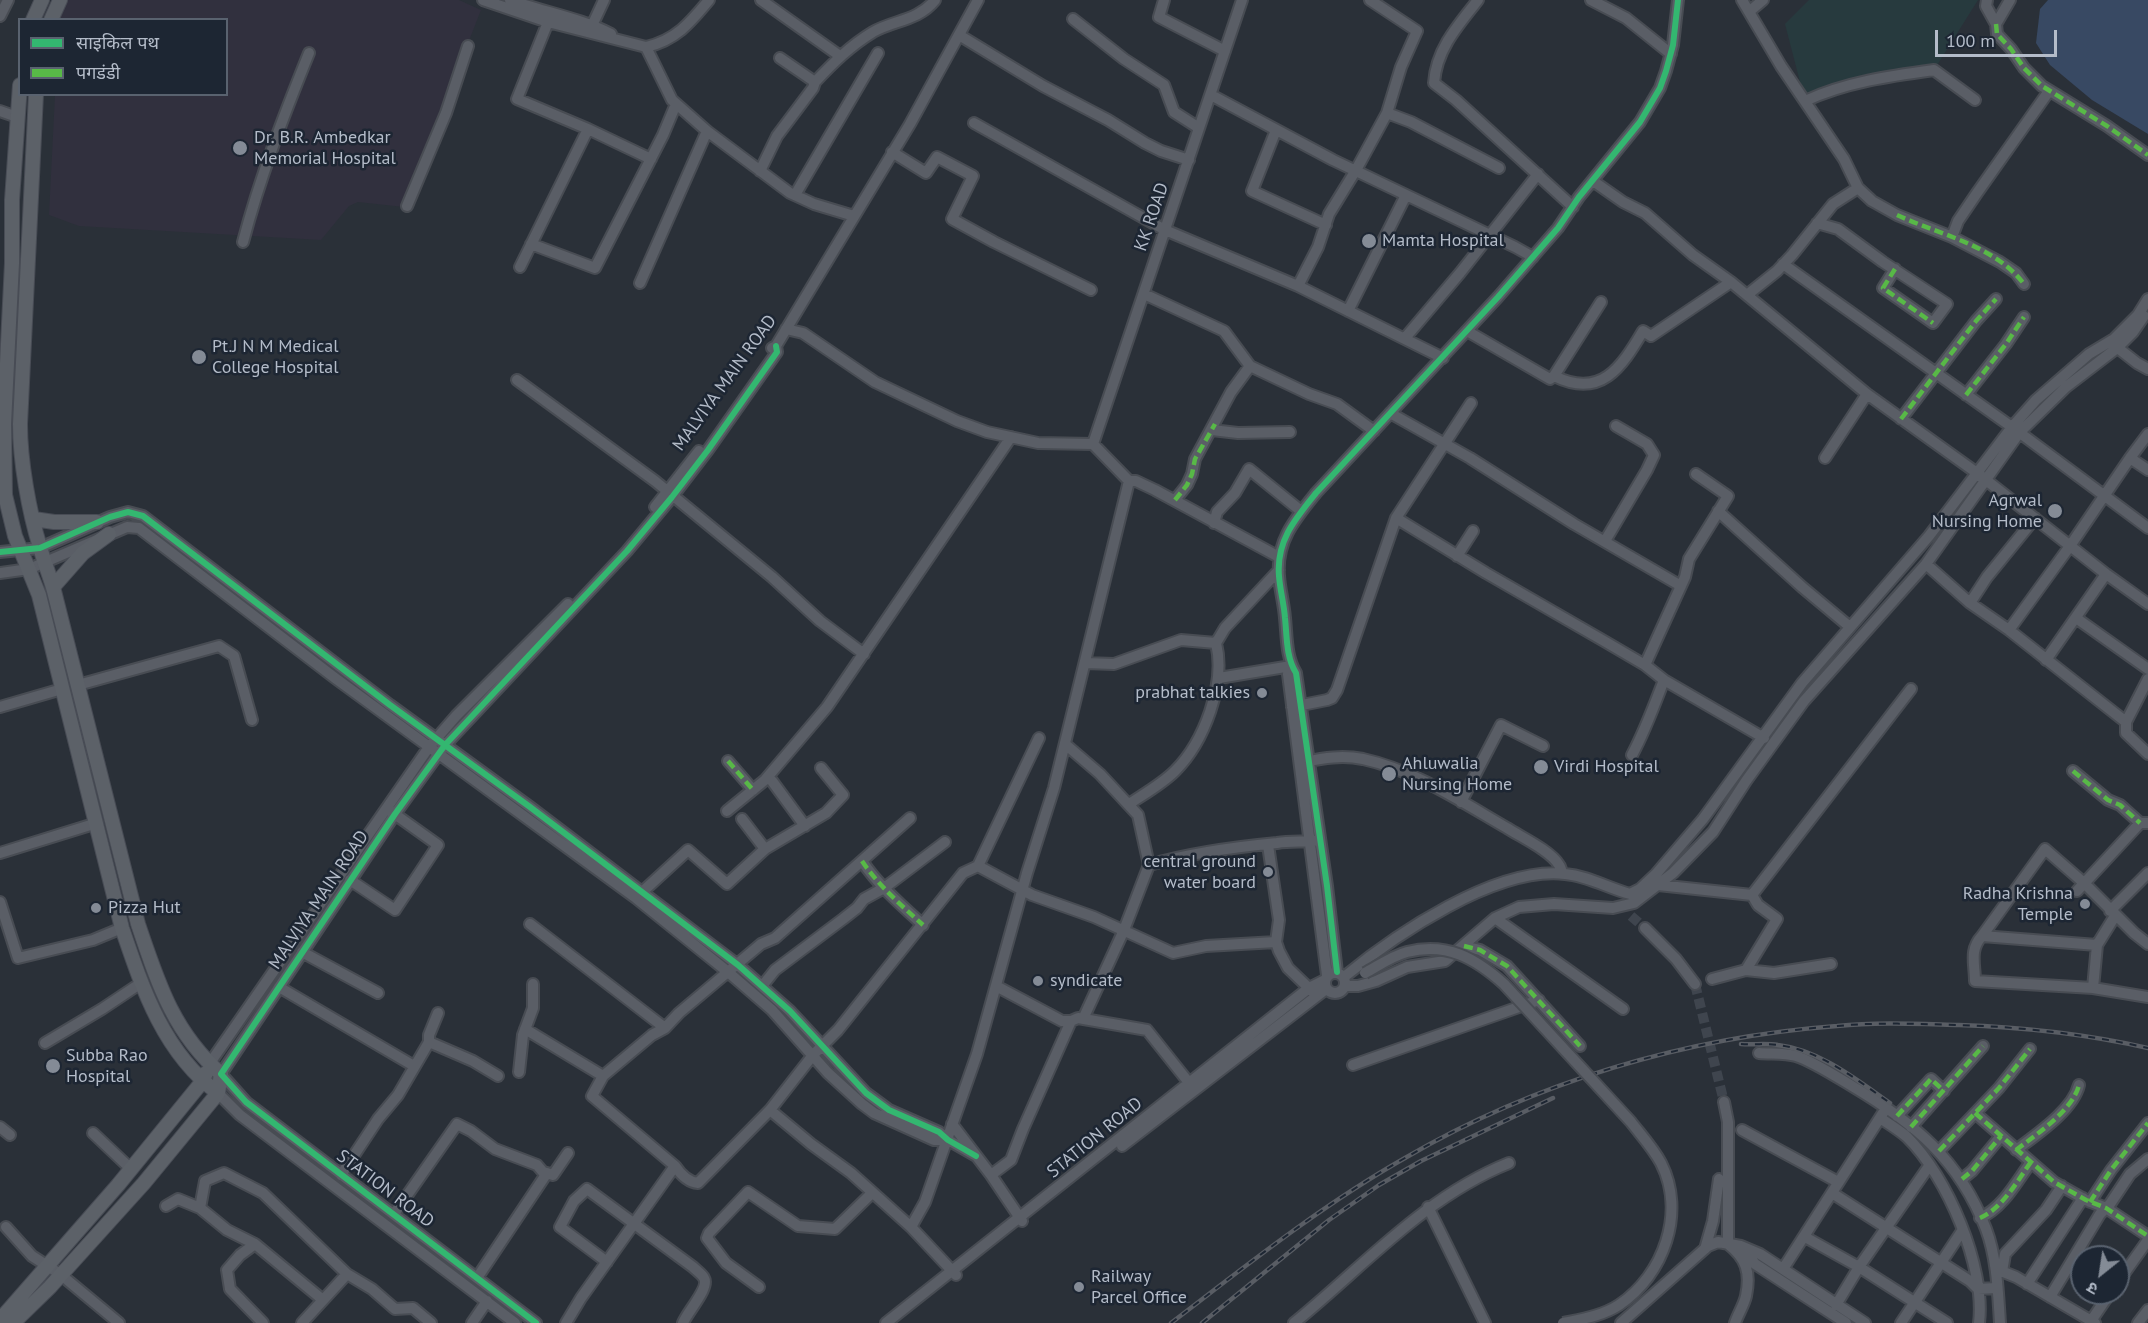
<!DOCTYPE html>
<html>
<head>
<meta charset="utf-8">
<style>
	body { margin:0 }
	#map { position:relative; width:2148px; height:1323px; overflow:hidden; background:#2a3038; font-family:"PT Sans","Noto Sans Devanagari",sans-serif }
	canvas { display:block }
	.legend { position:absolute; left:18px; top:18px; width:210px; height:78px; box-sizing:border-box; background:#1d2633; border:2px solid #59626f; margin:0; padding:8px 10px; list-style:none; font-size:18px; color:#b4bcc9 }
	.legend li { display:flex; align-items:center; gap:12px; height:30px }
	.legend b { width:30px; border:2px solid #59626f }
	.north { position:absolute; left:2070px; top:1245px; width:60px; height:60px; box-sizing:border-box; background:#1d2633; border:2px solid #59626f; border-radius:50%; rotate:210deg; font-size:16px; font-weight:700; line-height:24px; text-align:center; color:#b4bcc9 }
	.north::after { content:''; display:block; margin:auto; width:21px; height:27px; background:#848b96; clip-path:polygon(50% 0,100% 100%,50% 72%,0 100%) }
	.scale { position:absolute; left:1935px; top:30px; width:122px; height:27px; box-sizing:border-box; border:3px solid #b4bcc9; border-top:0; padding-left:8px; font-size:18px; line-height:21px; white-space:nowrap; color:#b4bcc9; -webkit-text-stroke:4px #1d2633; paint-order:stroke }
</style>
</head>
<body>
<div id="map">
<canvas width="2148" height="1323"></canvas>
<ul class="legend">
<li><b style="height:8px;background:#33b770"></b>साइकिल पथ</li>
<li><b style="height:8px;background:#58b947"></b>पगडंडी</li>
</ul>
<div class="north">उ</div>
<div class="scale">100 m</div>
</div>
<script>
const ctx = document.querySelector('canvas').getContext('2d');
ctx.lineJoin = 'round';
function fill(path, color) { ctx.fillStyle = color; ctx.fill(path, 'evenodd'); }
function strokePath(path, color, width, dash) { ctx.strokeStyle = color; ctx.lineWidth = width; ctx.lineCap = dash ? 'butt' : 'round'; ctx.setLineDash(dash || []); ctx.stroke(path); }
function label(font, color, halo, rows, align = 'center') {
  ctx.font = font + ' "PT Sans",sans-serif'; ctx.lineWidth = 5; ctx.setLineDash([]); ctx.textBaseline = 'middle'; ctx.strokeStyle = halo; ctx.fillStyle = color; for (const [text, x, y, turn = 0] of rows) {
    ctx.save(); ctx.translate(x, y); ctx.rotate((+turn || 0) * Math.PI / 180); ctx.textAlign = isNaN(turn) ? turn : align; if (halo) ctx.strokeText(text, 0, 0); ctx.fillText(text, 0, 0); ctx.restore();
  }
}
fill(new Path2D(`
	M66 0H459L481 10 404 207 358 202 349 206 321 240 79 226 49 215 55 95 226 94V20L58 19Z`), '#31303e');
fill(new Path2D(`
	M1809 0H1978L1934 70 1805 101 1785 24Z`), '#273a3e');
fill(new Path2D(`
	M2048 0H2148V134L2092 100 2050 65 2036 43 2040 9Z`), '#384963');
strokePath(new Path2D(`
	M1631 916 1645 928
	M1695 984 1724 1102`), '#3f454e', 10, [10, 5]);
const minor = new Path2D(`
	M483 0 548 22 646 47C676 40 690 23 709 0
	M510 0C543 12 580 18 611 34
	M761 0 840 56
	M1164 0 1159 17 1225 51
	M1478 0C1458 25 1436 50 1434 83L1456 100 1573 207
	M1591 0 1626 18 1671 54
	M1742 0 1781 66 1844 159 1858 188 1872 201 1897 215 1952 237 2000 262 2016 273 2024 284
	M1987 0 1986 6 1996 24 1997 34 2011 49 2024 68 2042 86 2107 126 2148 155
	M1750 11 1763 0
	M0 16 8 0
	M1073 19 1124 59 1164 85 1174 112 1199 128
	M548 22 517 99 588 129 651 159
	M1996 24 2010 0
	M590 30 604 0
	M959 35 1043 86 1108 120 1145 143 1161 151 1189 160
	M646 47 672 100 707 131 790 193 814 204 854 216
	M815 82C833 63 850 46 873 32 894 20 918 21 935 0
	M1211 95 1333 160 1515 247 1533 257
	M1805 101C1846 82 1890 76 1934 70L1975 100
	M0 111 17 117
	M1387 113 1411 122 1499 168
	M974 123 1165 230 1298 286 1443 358
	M1276 130 1252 191 1326 225
	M892 152 926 173 937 157 973 176 952 219 994 242 1091 290
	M760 171 777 136 813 88 815 82 780 58
	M1593 181 1623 202 1645 213 1693 255 1731 282 1867 394 1977 473 2106 574 2148 604
	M795 195 878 53
	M407 206 446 113 468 46
	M1817 223 1838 229 1883 262 1947 304 1933 323 1883 288 1895 269
	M1952 237 1958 221 1977 193 2049 91
	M243 242C260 177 284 115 309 53
	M531 244 595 268 663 135 676 104
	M1783 264 2016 430 2148 528
	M520 267 588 129
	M640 283 707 131
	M1298 286 1318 247 1329 214 1356 170 1387 113 1401 67 1417 31 1370 0
	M1144 294 1224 331 1250 366 1231 392 1195 459 1192 474 1187 485 1175 500
	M1747 295 1777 271 1792 255 1833 204 1858 188
	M1348 311 1406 195
	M786 329 803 333 875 382 957 421 987 432 1038 443 1093 444 1129 481H1136L1155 490 1279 557
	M1467 331 1550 379 1554 376 1601 302
	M1405 338 1460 273 1538 174
	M2114 345 2137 363 2148 369
	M772 348 776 346 910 124 978 0
	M1250 366 1309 394 1337 404 1374 431
	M1554 376C1601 399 1621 368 1643 331L1651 336 1731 282
	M517 380 655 481 772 577 820 621 864 654
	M1966 395 2006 344 2024 317
	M1390 413 1470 458 1574 524 1681 586
	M1901 419 1976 321 1996 299
	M1212 430 1238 433 1290 432
	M2148 434 2130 458 2070 546 2009 630 2126 722V733L2148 754
	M1093 444 1242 0
	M1825 458 1867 394
	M2130 458 2148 470
	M655 507 699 451
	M1718 511 1802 587 1850 627
	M1396 518 1486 573 1604 641 1645 665 1664 680 1764 738
	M1214 523 1217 512 1235 493 1249 469 1301 511
	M1605 541 1647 470 1654 455 1647 444 1616 426
	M0 552 40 548 110 517 128 512 143 516 390 705 530 807 738 965 790 1011 866 1093 889 1110 939 1132 948 1140 976 1156
	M1457 556 1473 531
	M1926 564 1970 603 2009 630
	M0 573 29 569 127 527 139 528 335 678 636 898 728 972 772 1010 828 1073 862 1104 874 1113 934 1140H948
	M1970 603 1987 577 2035 518
	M2076 618 2148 669
	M1216 643 1225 628 1279 570
	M2046 660 2106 574
	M1085 663 1114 664 1181 640 1216 643C1226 684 1204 742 1175 771 1162 784 1144 794 1129 804
	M1645 665 1685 577 1689 559 1728 496 1696 474
	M1291 666 1288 674 1327 975
	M1219 678 1291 666
	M78 685 219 646 234 656 252 720
	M0 707 62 689
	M1292 707 1327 700 1332 698 1337 690 1396 518 1471 403
	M2126 722 2148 679
	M1065 744 1100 774 1138 815 1149 865 1124 930 1083 1019
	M1632 755C1645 731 1654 706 1664 680
	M728 761 753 790
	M1304 762C1324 758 1342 755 1363 759 1414 770 1462 802 1507 828 1521 837 1551 851 1559 865 1560 866 1562 872 1562 873
	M2073 771 2108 800 2120 805 2140 823
	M772 781 805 826
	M1461 802 1501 725 1543 746
	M727 811 765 780 827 707 1011 437
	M742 819 765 849
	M1268 845 1279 920 1276 942 1279 951 1288 968 1313 992
	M0 853 97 823
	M862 861C878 885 901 905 923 925
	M1149 865C1190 853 1235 847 1277 843 1289 841 1302 842 1314 841
	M978 866 1039 738
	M350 880 395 910 438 845 389 810
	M1658 885 1752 895 1758 905 1777 919 1746 970
	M2077 891 2140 823H2148
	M640 894 688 850 727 884 765 849 826 813 843 795 821 768
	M1752 895 1911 689
	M0 902 18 958 93 940 122 928
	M2110 911 2148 873
	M2115 916 2097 945 1982 936 2045 849 2084 883 2134 933 2148 944
	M1495 918 1623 1009
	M530 924 665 1028
	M1645 928 1676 959 1695 984
	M1982 936C1969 950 1975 964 1975 981L2093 988 2148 997
	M1464 946 1480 950 1507 966 1580 1046
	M302 952 378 993
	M1337 972 1327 886 1296 673C1286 657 1287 637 1285 618 1284 604 1280 590 1279 576 1276 541 1295 519 1316 493L1498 297 1558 228 1579 197 1640 122 1660 88 1666 71 1673 45 1678 0
	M1325 983a10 10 0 1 1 20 0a10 10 0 1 1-20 0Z
	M1344 977C1395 935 1496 866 1565 874 1588 876 1608 888 1630 894L1640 889 1656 874 1703 819 1802 683 1929 536 2012 427 2036 400 2089 354 2114 339 2138 315 2148 299
	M1712 979 1746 970 1774 973 1831 964
	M763 985 775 970 843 919 857 908 864 899 884 888 945 842
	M996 986 1062 1021H1071
	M1345 986H1358L1376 981 1407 967 1445 961 1495 918 1519 907 1554 904 1613 908 1634 903 1673 873 1713 832 1746 781 1804 701 1926 564 2019 433 2066 387 2117 348 2133 332 2144 316
	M279 987 414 1066
	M2093 988 2097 945
	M525 1029 603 1076 652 1035 665 1028 679 1013 761 944 775 938 910 818
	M429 1042 473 1061 498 1076
	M45 1043 102 1009 141 983
	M1759 1053C1771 1054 1785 1053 1796 1056 1812 1061 1837 1077 1852 1086 1914 1123 1959 1159 1986 1229 1997 1258 1998 1292 2000 1323
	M210 1063 429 747 456 716 568 604
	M1353 1065 1539 1000
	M519 1072 523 1035 533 1008V984
	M603 1076 592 1096 675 1166C681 1175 688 1182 698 1183L770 1110 813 1055 838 1030 963 873 978 866 1032 895 1094 917 1173 953 1206 946 1276 942
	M218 1093 240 1115 515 1323
	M1724 1102 1728 1122V1244C1746 1258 1751 1272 1746 1296 1744 1305 1738 1314 1735 1323
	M770 1110 811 1144 851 1173 911 1227 956 1275
	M1975 1113 2054 1182 2086 1200 2106 1208 2148 1236
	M1897 1116 1931 1079 1944 1091
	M1880 1118C1889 1124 1899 1130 1907 1137 1947 1176 1986 1267 1979 1323
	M952 1124 991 1175 1022 1221
	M0 1127 10 1135
	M1911 1127 1983 1046
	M1742 1130 1838 1182
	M93 1133 131 1169
	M1122 1146 1326 989
	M2016 1150C2037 1134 2073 1110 2079 1085
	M1939 1151 1999 1088 2030 1049
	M341 1175 378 1119 398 1095 429 1042V1035L438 1013
	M991 1175 1011 1160 1023 1129 1071 1021 1078 1018 1147 1030 1194 1089
	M1962 1179 1972 1171 2001 1136
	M1832 1193 1970 1281 1978 1289 1996 1288
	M2090 1202 2111 1170 2148 1123
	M166 1206 178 1199 200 1208
	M1428 1207 1485 1323
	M394 1214 457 1124 471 1131 495 1149 537 1165 543 1172 553 1175 568 1153
	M1980 1218C2003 1208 2017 1181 2031 1162
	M6 1227 32 1256 60 1274 119 1323
	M911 1227 925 1202 977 1054 1027 873 1054 788 1129 481
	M1805 1237 1859 1267 1947 1323
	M255 1244 227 1230 200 1208 205 1181 224 1173 263 1193 347 1274
	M1705 1249 1713 1221 1719 1179
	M1747 1253 1755 1264 1846 1323
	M607 1262 560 1227 574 1201 587 1189 693 1267C696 1270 702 1274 704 1278 710 1288 687 1312 683 1323
	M1783 1269 1883 1113
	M1996 1269 2016 1277 2095 1323
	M2002 1272 2005 1254 2046 1210 2062 1186
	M477 1278 547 1173
	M2118 1282 2148 1240
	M2027 1284 2083 1198
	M759 1287 726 1263 707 1238 709 1233 748 1192 798 1226 835 1229 872 1193
	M2050 1297 2100 1214 2110 1204 2130 1174 2148 1159
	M1836 1305 1859 1267 1929 1166
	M2091 1321 2110 1293
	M263 1323 230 1289 227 1270 240 1255 255 1244 323 1300
	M302 1323 347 1274 372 1289 395 1309 413 1308 431 1323
	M472 1323 487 1301
	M536 1323 246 1102 221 1074 395 814 445 745 627 551 672 497 708 450 777 352 776 346
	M566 1323 581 1298 675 1166
	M886 1323 1309 988 1325 980
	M1294 1323C1363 1267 1424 1197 1509 1163
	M1621 1323 1708 1246 1718 1242 1741 1246 1760 1254 1865 1323
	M1901 1323 1962 1231
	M2138 1323 2148 1310`);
const major = new Path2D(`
	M33 20 42 0
	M51 20 60 0
	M20 85 12 200V263L4 424 5 495 15 536 39 595 122 928C143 990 164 1053 218 1093
	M34 519 54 522H97
	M53 587 83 553 109 534
	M0 1320 118 1185 202 1082 206 1073
	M13 1323 50 1287 144 1183 218 1093 221 1074C173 1032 158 983 138 924L54 591C50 576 44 562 40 547 29 512 20 461 20 424L36 94`);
strokePath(minor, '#484c53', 14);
strokePath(major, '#484c55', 16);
strokePath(minor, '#5a5e66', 10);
strokePath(major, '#5c6168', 14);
const rail = new Path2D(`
	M1741 1044C1753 1045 1766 1043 1778 1045 1820 1050 1857 1080 1890 1103
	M1171 1323C1247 1265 1322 1205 1405 1158 1535 1082 1687 1037 1837 1026 1878 1022 1918 1024 1959 1025 2022 1027 2086 1034 2148 1048
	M1202 1323 1329 1220 1379 1185 1421 1161 1553 1098`);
strokePath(rail, '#595d64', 4.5);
strokePath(rail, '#1d2633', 2, [7]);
const minorBridge = new Path2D(`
	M1365 973C1378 966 1392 956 1407 952 1447 942 1475 958 1504 984L1631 1122C1641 1135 1653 1148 1661 1163 1686 1212 1664 1275 1619 1305 1602 1316 1582 1319 1563 1323`);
strokePath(minorBridge, '#484c53', 14, []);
strokePath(minorBridge, '#5a5e66', 10);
strokePath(new Path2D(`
	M1996 24 1997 34 2011 49 2024 68 2042 86 2107 126 2148 155
	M1897 215C1940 235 1994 245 2024 284
	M1895 269 1883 288 1933 323
	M1966 395 2006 344 2024 317
	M1901 419 1976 321 1996 299
	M1175 500 1187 485 1192 474 1195 459 1215 424
	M728 761 753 790
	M2073 771 2108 800 2120 805 2140 823
	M862 861C878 885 901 905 923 925
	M1464 946 1480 950 1507 966 1580 1046
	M1975 1113 2054 1182 2086 1200 2106 1208 2148 1236
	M1897 1116 1931 1079 1944 1091
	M1911 1127 1983 1046
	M2016 1150C2037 1134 2073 1110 2079 1085
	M1939 1151 1999 1088 2030 1049
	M1962 1179 1972 1171 2001 1136
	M2090 1202 2111 1170 2148 1123
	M1980 1218C2003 1208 2017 1181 2031 1162`), '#58b947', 4.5, [9, 4.5]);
strokePath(new Path2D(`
	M0 552 40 548 110 517 128 512 143 516 390 705 530 807 738 965 790 1011 866 1093 889 1110 939 1132 948 1140 976 1156
	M1337 972 1327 886 1296 673C1286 657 1287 637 1285 618 1284 604 1280 590 1279 576 1276 541 1295 519 1316 493L1498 297 1558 228 1579 197 1640 122 1660 88 1666 71 1673 45 1678 0
	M536 1323 246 1102 221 1074 395 814 445 745 627 551 672 497 708 450 777 352 776 346`), '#33b770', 6);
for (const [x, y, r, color] of [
	[240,148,8,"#848b96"],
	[1369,241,8,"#848b96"],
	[199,357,8,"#848b96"],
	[2055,511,8,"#848b96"],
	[1262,693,6,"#848b96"],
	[1541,767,8,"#848b96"],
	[1389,774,8,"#848b96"],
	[1268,872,6,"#848b96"],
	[2085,904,6,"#848b96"],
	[96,908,6,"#848b96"],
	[1038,981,6,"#848b96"],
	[53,1066,8,"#848b96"],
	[1079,1287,6,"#848b96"]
]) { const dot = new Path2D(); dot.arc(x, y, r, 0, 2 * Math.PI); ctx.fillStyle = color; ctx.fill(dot); strokePath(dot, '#1d2633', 2); }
label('18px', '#b4bcc9', '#1d2633', [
	["Dr. B.R. Ambedkar",254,138],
	["Memorial Hospital",254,159],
	["Mamta Hospital",1382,241],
	["Pt.J N M Medical",212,347],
	["College Hospital",212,368],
	["Agrwal",2042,501,"right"],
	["Nursing Home",2042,522,"right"],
	["prabhat talkies",1250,693,"right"],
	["Ahluwalia",1402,764],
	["Nursing Home",1402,785],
	["Virdi Hospital",1554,767],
	["central ground",1256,862,"right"],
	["water board",1256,883,"right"],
	["Radha Krishna",2073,894,"right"],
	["Temple",2073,915,"right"],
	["Pizza Hut",108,908],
	["syndicate",1050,981],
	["Subba Rao",66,1056],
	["Hospital",66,1077],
	["Railway",1091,1277],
	["Parcel Office",1091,1298]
], 'left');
label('18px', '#b4bcc9', '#1d2633', [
	["KK ROAD",1152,217,-71],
	["MALVIYA MAIN ROAD",725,383,-54],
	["MALVIYA MAIN ROAD",319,900,-56],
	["STATION ROAD",1095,1138,-39],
	["STATION ROAD",385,1189,37]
]);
</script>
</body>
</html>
